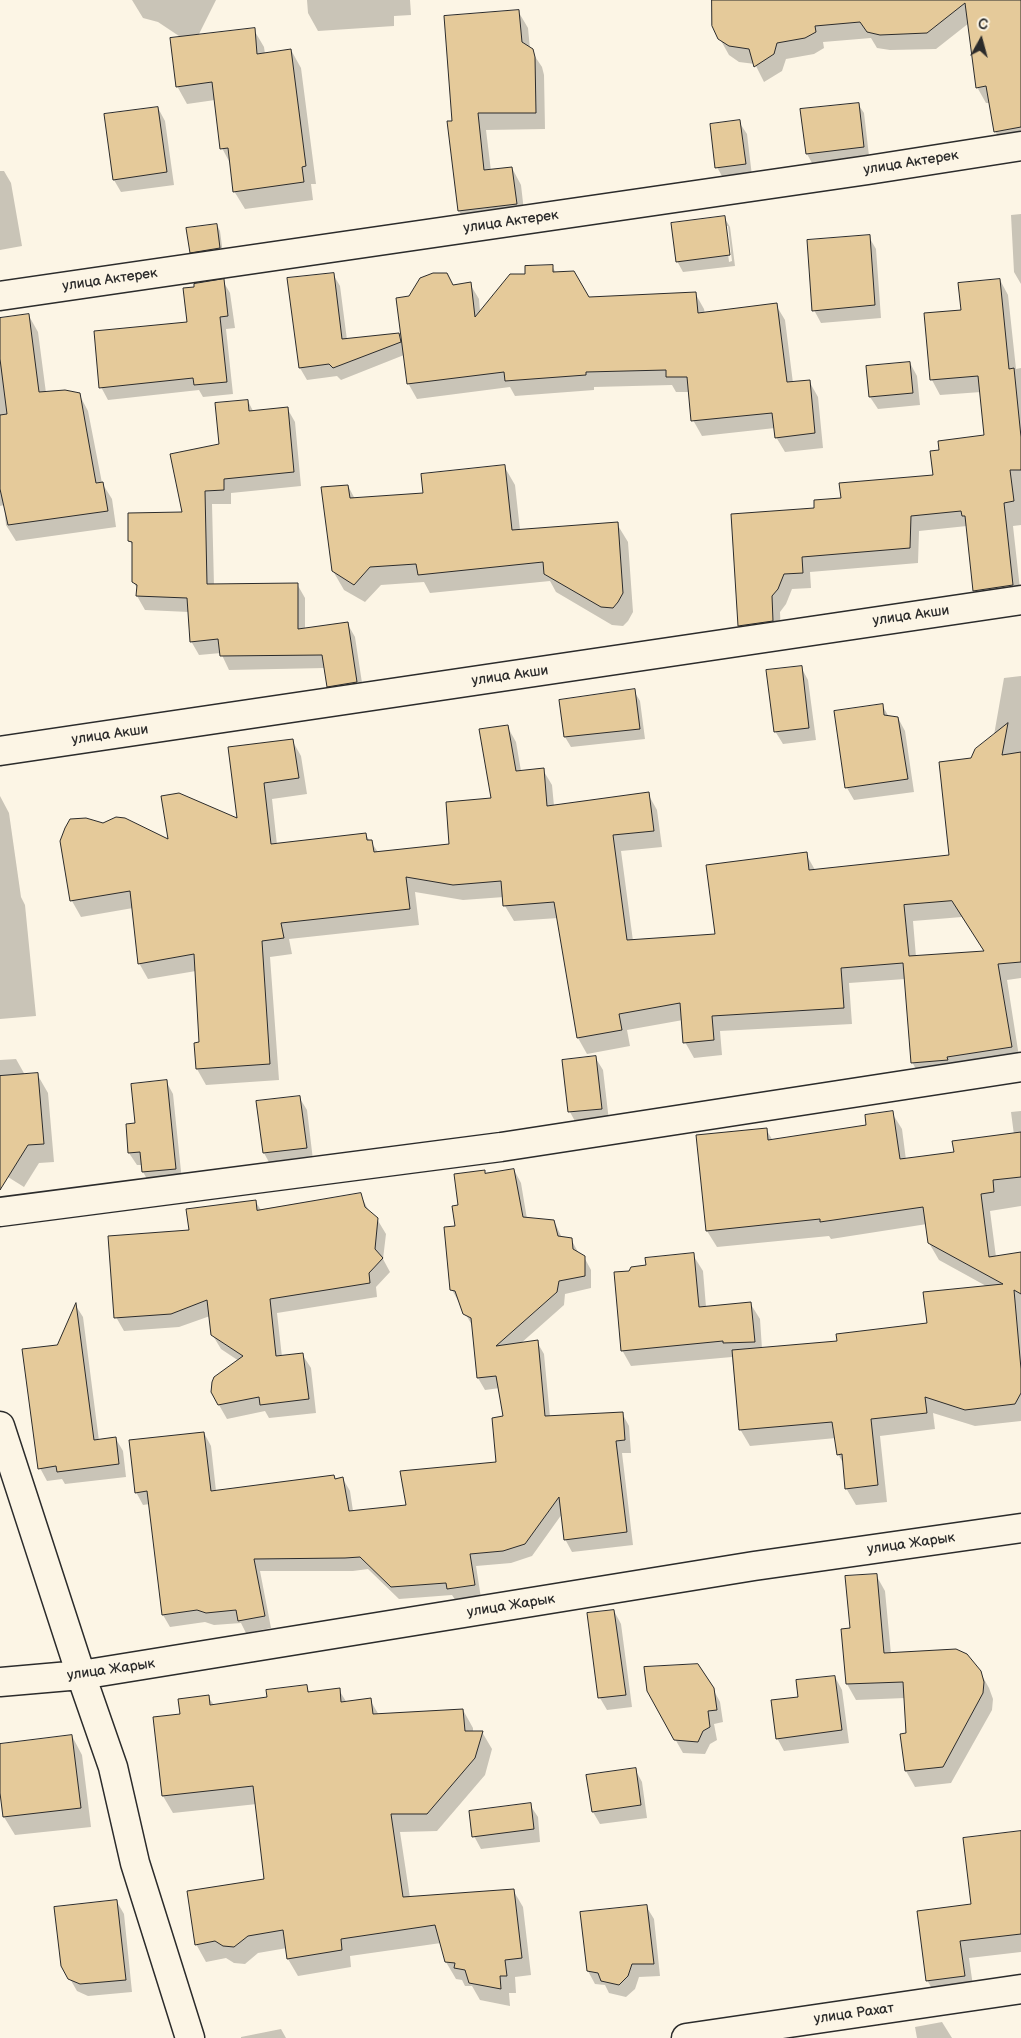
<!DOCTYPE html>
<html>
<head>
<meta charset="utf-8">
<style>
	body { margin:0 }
	#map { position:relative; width:1021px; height:2038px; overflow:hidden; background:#fcf5e5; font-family:"Balsamiq Sans",sans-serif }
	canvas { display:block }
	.north { position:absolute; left:956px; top:15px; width:50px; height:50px; -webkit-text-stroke:4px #fcf5e5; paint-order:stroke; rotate:7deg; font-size:14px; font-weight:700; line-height:20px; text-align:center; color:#2b2b2b }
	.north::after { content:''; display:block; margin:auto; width:18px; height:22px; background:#2b2b2b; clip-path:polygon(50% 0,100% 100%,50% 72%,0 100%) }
</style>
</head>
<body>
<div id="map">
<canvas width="1021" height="2038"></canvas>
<div class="north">С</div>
</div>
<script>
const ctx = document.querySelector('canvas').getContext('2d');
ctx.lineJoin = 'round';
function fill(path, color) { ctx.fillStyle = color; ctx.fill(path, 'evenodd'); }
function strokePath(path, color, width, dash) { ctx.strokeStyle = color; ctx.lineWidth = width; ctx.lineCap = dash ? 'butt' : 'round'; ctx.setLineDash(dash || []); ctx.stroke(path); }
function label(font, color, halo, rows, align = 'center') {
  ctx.font = font + ' "Balsamiq Sans",sans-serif'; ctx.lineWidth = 4.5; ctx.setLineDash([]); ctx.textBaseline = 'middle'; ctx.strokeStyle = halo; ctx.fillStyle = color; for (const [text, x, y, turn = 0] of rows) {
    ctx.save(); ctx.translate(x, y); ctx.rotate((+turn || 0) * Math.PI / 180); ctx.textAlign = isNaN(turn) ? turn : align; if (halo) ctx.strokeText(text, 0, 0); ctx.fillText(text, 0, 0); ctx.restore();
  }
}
fill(new Path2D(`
	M132 0H216L198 36 254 30 264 47 265 54 291 50 301 68 316 184H311L313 200 245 209 234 191 231 165 222 148 215 100 187 104 177 86 182 38 158 22 143 18Z
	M307 0H410L411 15 394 16V26L318 31 308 13Z
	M713 0H1021V145L1004 147 995 131 990 103H986L977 87 969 23 936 49 890 50 877 48 871 38 823 42 824 48 814 54 786 59 782 71 764 82 755 64 739 62 729 55 720 39Z
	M518 11 528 28 530 49 542 67 544 75 545 129 486 130 491 171 512 168 521 185 525 220 469 227 459 211 454 122Z
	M858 104 864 113 869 156 812 163 807 154 801 110Z
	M158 108 165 121 174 185 121 192 114 180Z
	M739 122 747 134 752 176 724 180 717 167Z
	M0 171H4L11 183 22 246 0 250Z
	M1021 214V284L1014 272 1011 215Z
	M724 217 730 227 735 266 683 272 677 261ZM725 226H728L732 261 729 262Z
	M217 225 220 231 223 254 194 258 191 252Z
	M869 237 876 249 881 318 821 323 814 310Z
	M552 266 556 273 589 298 695 293 704 309 705 314 776 305 785 320 793 383 809 381 818 397 823 448 785 452 776 437 775 428 702 436 693 420 690 392H676L672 385 594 387V390L515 396 510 387 417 399 408 383 404 355 341 380 337 376 307 380 300 368 333 274 340 286 347 340 398 334 403 343 453 286 470 284 479 299 480 312 526 275Z
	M1000 280 1008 295 1016 369 1021 368V525L1013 526 1021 598 983 606 974 591 967 526 919 531 918 563 810 572 811 588 792 589 786 604 780 612 781 636 748 641 740 626 815 510 842 500 934 477 985 436 981 392 940 395 932 380 926 314 962 311Z
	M223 281 230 293 235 328 226 329 233 394 203 397 199 390 108 400 101 387 188 323Z
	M29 316 38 332 46 393 79 394 88 411 102 483 112 499 116 527 16 541 6 525 4 505 0 506V320Z
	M910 363 917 376 920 405 878 409 870 397Z
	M248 401 253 411 287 408 295 422 301 486 231 493V504H212L214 586 297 584 305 598V629L347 623 355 637 364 696 336 700 328 686 325 668 229 670 221 653 199 655 191 641 189 612 145 610 137 596 138 589 133 582V547L130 540 184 513 220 445Z
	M504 466 515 485 520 530 617 524 628 542 633 612 628 621 623 626 612 625 556 592 550 581 430 593 424 582 381 585 365 602 344 590 333 571 348 486 355 499 425 494Z
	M801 667 808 680 816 740 783 744 775 731Z
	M1021 676V978L1007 980 1020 1063 921 1078 912 1062 905 979 849 983 852 1024 720 1031 722 1055 694 1058 685 1042 683 1020 627 1030 630 1046 587 1054 578 1038 558 918 514 921 505 906 504 897 463 900 415 892 419 925 289 939 292 954 270 957 279 1080 206 1085 197 1069 201 1043 196 971 148 979 139 963 133 908 81 917 72 901 61 841H170L238 820 292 740 301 756 307 794 272 799 277 845 365 834 378 852 450 845 492 799 507 726 516 742 521 771 543 770 552 785 554 806 648 794 657 810 662 847 621 851 633 941 716 935 806 854 815 870 950 856 972 759 994 735 1004 678ZM962 917 985 952 916 957 913 921Z
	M634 691 640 701 645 739 571 747 565 737Z
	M882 705 889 717 898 718 905 731 914 792 854 800 847 788Z
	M0 796 9 813 21 897 25 905 36 1016 0 1019Z
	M595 1057 603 1070 609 1121 577 1125 570 1112 564 1061Z
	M16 1059 25 1075 37 1074 48 1093 54 1162 39 1163 24 1187 0 1172V1060Z
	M166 1081 173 1094 182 1181 150 1184 143 1172 142 1165H137L129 1153 136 1124Z
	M299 1097 307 1110 313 1160 271 1166 264 1153 257 1102Z
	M1021 1111V1206L990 1211 996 1257 1021 1253V1421L975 1426 933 1413 935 1429 880 1436 887 1502 856 1505 846 1488 844 1465 838 1454 836 1438 750 1446 740 1429 732 1357 631 1366 622 1350 630 1272 693 1255 703 1271 706 1307 750 1303 760 1319 762 1349 838 1342 928 1324 988 1287 939 1260 929 1243 927 1224 831 1239 829 1236 717 1247 707 1231 766 1129 773 1141 867 1126 892 1113 902 1129 906 1160 955 1153 1014 1135 1011 1112Z
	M514 1170 521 1183 527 1219 554 1221 562 1238 571 1239 579 1254 584 1257 591 1270V1288L565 1294 564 1305 520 1344 537 1342 544 1354 550 1417 622 1413 629 1426 631 1453H622L633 1545 572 1552 565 1539 562 1514 532 1556 511 1563 476 1566 481 1598 456 1601 452 1595 399 1599 368 1569 353 1571H260L271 1628 246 1633 241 1623 214 1625 205 1622 170 1627 163 1615 150 1504 143 1505 136 1492 204 1433 211 1446 216 1491 343 1479 350 1491 353 1511 407 1506 497 1463 504 1417 500 1388 485 1390 478 1378 473 1327 452 1290 459 1206 484 1171 486 1174Z
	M360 1194 370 1213 377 1219 386 1234 383 1259 390 1272 376 1287 377 1297 277 1313 282 1357 302 1354 311 1368 316 1413 269 1418 265 1411 227 1419 219 1405 239 1361 221 1349 212 1334 210 1316 179 1327 124 1331 116 1317 190 1231 255 1201 261 1210Z
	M76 1306 83 1317 99 1441 116 1439 123 1451 126 1477 65 1484 62 1479 47 1481 40 1468 58 1346Z
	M876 1575 885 1591 891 1654 980 1672 989 1688 993 1699 992 1710 951 1783 915 1787 906 1771 902 1735 907 1734 905 1698 856 1700 847 1684 843 1630 851 1629Z
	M614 1611 621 1624 632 1707 607 1710 600 1698Z
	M835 1677 842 1690 849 1743 784 1751 777 1738 800 1698Z
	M306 1687 310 1693 339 1690 347 1703 370 1700 379 1715 463 1710 473 1728V1732H482L492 1749 485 1775 437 1831 400 1832 410 1898 513 1890 523 1907 531 1975 515 1977 516 1993H509L510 2006 480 2000 472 1986H465L462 1980 456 1979 446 1962 441 1943 350 1956 351 1967 298 1976 288 1959 287 1948 258 1953 245 1964 234 1963 226 1958 206 1962 196 1944 266 1880 257 1804 173 1813 163 1796 181 1715 208 1697 214 1705 268 1698Z
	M713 1689 720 1702 723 1722 714 1724 717 1740 710 1744 705 1754 683 1753 648 1691Z
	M72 1736 82 1755 91 1827 15 1835 4 1817 0 1783V1745Z
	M635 1769 642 1782 647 1818 600 1824 593 1812Z
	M530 1805 538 1817 540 1842 481 1849 474 1836Z
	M1021 1832V1952L969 1958 974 1993 937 1997 927 1980 972 1905Z
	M117 1902 124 1914 132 1992 88 1996 77 1991 62 1965Z
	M646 1906 654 1919 660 1976 639 1977 635 1989 626 1997 609 1993 605 1985 595 1984 588 1971Z
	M942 2022 952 2038H917L915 2027Z
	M281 2029 286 2038H241V2037Z`), '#0003');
const building = new Path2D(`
	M712 0H1021V127L994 132 986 86 976 88 965 3 927 33 880 35 867 32 860 22 815 26 816 32 805 38 777 43 774 54 754 67 749 49 729 46 718 39 712 26Z
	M519 10 522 42 533 49 535 57 536 113H478L484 170 512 167 517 204 458 211 447 121H452L444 16Z
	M255 28 257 54 291 49 306 166 302 167 304 182 233 192 228 148 220 149 212 82 176 87 170 38Z
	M859 103 864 147 806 154 800 109Z
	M158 107 167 172 113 180 104 114Z
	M740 120 746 164 715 168 710 124Z
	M725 216 730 255 676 262 671 223Z
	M217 224 220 248 190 253 186 228Z
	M870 235 875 305 812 311 807 240Z
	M553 265V272L574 271 589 297 696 292 698 313 777 303 787 382 810 380 815 433 775 438 772 413 691 421 687 377H666V370L586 372V375L505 381 504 372 407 384 396 298 409 296 420 278 433 273H447L453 285 471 282 475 317 510 274H525V266Z
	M334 273 342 339 399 333 401 342 333 368 329 364 299 368 287 278Z
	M224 279 228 316 220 317 227 382 194 385 193 378 99 388 94 331 187 322 183 288 194 287V284Z
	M1000 279 1009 369 1014 368 1021 437V470H1010L1014 501 1004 503 1013 585 973 591 965 516H962L961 511 911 516 910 548 802 557 803 573 784 574 778 589 772 596 773 621 738 626 731 514 814 508V500L841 498 839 483 933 475 930 451 939 450 938 441 984 435 978 376 930 380 924 313 961 310 958 283Z
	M29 314 39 392 65 390 80 393 96 483 103 482 108 511 8 525 0 489V415L7 414 0 359V318Z
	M910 362 913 393 869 397 866 366Z
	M248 400 249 411 288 407 294 472 224 479V490L205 491 207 584 298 583V629L348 622 357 682 327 687 322 655 220 656 218 639 190 642 187 598 136 596 137 585 132 582V542L128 541V513L182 512 170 454 219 444 215 403Z
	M505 465 512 530 618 522 623 593 618 602 613 608 601 607 544 574 543 562 418 575 416 564 370 567 354 585 332 571 321 487 348 485 350 498 423 493 421 474Z
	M802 666 809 728 774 732 766 670Z
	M635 689 640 729 564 737 559 700Z
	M883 704 884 715 898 717 908 779 845 788 834 711Z
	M1008 723 1002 755 1021 752V962L998 964 1012 1047 947 1057 948 1060 911 1063 903 963 841 968 844 1008 712 1016 714 1040 683 1043 680 1003 619 1014 622 1030 577 1038 554 902 503 906 501 881 453 885 406 877 410 909 281 923 284 938 262 941 270 1064 196 1069 194 1043 199 1042 194 954 138 964 130 891 70 901 60 841 65 828 70 819 86 818 103 823 116 817 125 818 168 839 161 796 179 793 237 818 228 747 293 739 299 778 264 783 271 844 366 833 367 840H372L374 852 449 844 446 802 491 798 479 729 508 725 516 771 544 768 547 806 649 792 654 831 613 835 627 940 715 934 706 865 807 852 809 870 949 855 939 762 971 758 975 749ZM952 901 984 951 909 956 904 905Z
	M596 1056 602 1109 568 1112 562 1060Z
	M38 1073 44 1144 28 1145 0 1190V1076Z
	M167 1080 176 1169 142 1172 140 1152 128 1153 126 1124 135 1123 131 1084Z
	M300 1096 307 1148 263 1153 256 1101Z
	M893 1111 900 1159 954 1152 952 1141 1021 1132V1177L993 1180 994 1192 981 1194 989 1257 1021 1252V1294L1014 1290 1021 1369V1393L1015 1404 965 1410 925 1397 927 1413 871 1419 878 1485 845 1489 842 1454 837 1455 832 1422 739 1430 732 1350 837 1341 836 1334 927 1323 923 1292 1003 1284 928 1243 923 1207 820 1222V1219L706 1231 696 1135 767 1128 768 1140 866 1125 865 1115Z
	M514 1169 523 1217 554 1220 558 1236 572 1238 573 1249 585 1256V1276L559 1281 557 1292 496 1346 538 1340 545 1416 623 1412 625 1440 616 1441 627 1532 564 1540 559 1497 525 1544 503 1551 470 1554 475 1585 447 1589 446 1583 391 1587 360 1557 345 1558 254 1559 265 1616 238 1621 236 1610 206 1613 197 1610 162 1615 147 1491 135 1493 129 1440 204 1432 211 1491 334 1475 335 1479 343 1477 349 1511 406 1505 400 1471 496 1462 492 1418 503 1416 496 1376 477 1378 471 1318 463 1314 455 1291 450 1290 444 1227 455 1226 452 1206 458 1205 454 1174 485 1170V1173Z
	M361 1193 365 1207 378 1218 375 1249 383 1258 369 1273 370 1283 270 1299 276 1356 303 1353 309 1399 260 1405 259 1397 218 1405 211 1392 212 1382 214 1377 243 1356 211 1335 207 1300 171 1314 114 1318 108 1236 189 1230 186 1209 256 1200 257 1210Z
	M694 1253 699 1307 751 1302 755 1342 723 1343V1341L621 1351 614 1272 629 1271 631 1267 646 1265 645 1258Z
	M76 1303 94 1440 116 1437 119 1464 57 1472 56 1466 38 1469 22 1349 57 1345Z
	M877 1574 884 1653 956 1649 967 1654 981 1671 984 1682 983 1693 943 1767 905 1771 900 1734 906 1733 903 1682 846 1684 841 1629 850 1628 845 1576Z
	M614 1610 626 1695 598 1698 587 1613Z
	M698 1664 714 1688 717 1710 708 1711 710 1727 703 1731 698 1742 674 1740 647 1691 644 1667Z
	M835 1676 842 1730 776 1739 771 1700 798 1697 796 1680Z
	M307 1685 308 1692 340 1688 341 1702 371 1698 373 1714 463 1709 465 1731H483L475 1758 427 1814H391L403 1897 514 1889 522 1958 505 1960 507 1976H500L501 1989 469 1983 465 1970 454 1968 455 1963 445 1962 435 1925 341 1939 342 1950 287 1959 283 1930 248 1936 234 1947 223 1946 215 1941 195 1945 187 1891 264 1879 253 1786 162 1796 153 1717 180 1714 178 1699 209 1695 210 1705 267 1697 266 1690Z
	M72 1735 81 1808 3 1817 0 1793V1744Z
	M636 1768 641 1805 592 1812 586 1775Z
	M531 1803 534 1829 472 1837 469 1811Z
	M1021 1831V1934L960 1941 965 1976 926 1981 917 1911 971 1904 963 1838Z
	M117 1900 126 1980 80 1984 68 1979 61 1966 54 1907Z
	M647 1905 654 1964H632L628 1976 619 1985 601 1981 598 1973 587 1971 580 1912Z`);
fill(building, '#e5ca9a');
strokePath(building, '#2b2b2b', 1);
const minor = new Path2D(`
	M0 296 868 170 1021 146
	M0 751 1021 600
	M0 1212 501 1147 1021 1067
	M0 1426 81 1675 113 1767 135 1863 190 2038
	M0 1682 81 1675 754 1566 1021 1528
	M686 2038 1021 1989`);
strokePath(minor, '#2b2b2b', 31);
strokePath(minor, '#fcf5e5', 28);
label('14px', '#2b2b2b', '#fcf5e5', [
	["улица Актерек",911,163,-9],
	["улица Актерек",511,222,-8],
	["улица Актерек",110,280,-8],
	["улица Акши",911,616,-8],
	["улица Акши",510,676,-8],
	["улица Акши",110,735,-8],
	["улица Жарык",911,1544,-8],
	["улица Жарык",511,1606,-9],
	["улица Жарык",111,1670,-8],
	["улица Рахат",854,2014,-8]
]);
</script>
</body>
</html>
